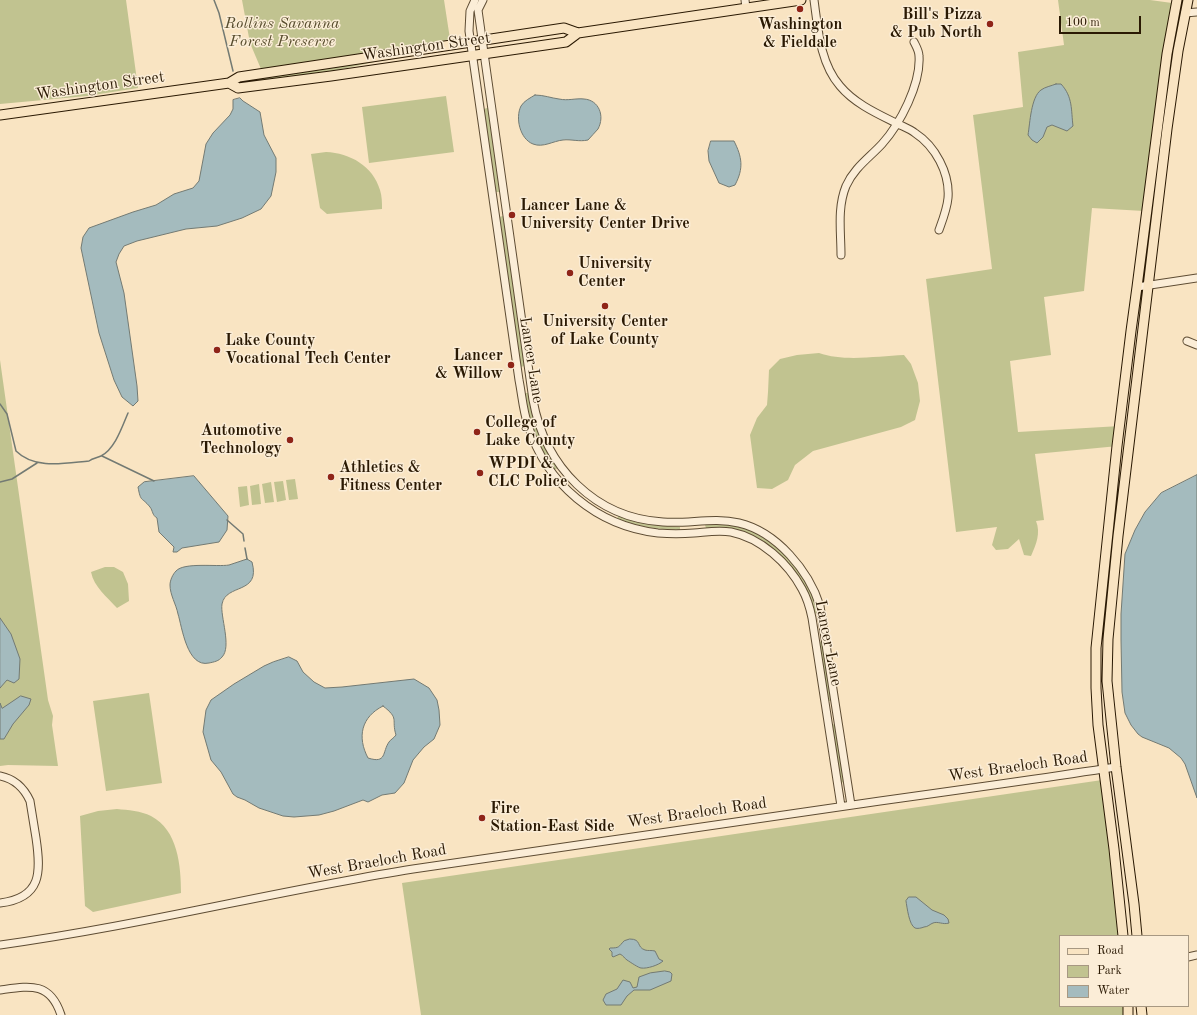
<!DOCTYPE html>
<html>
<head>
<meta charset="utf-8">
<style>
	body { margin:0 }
	#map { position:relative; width:1197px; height:1015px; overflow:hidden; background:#f9e4c2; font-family:"Old Standard TT",serif }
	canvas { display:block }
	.legend { position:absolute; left:1059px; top:935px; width:130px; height:72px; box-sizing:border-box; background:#fbedd7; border:1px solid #a79882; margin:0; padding:5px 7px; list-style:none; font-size:12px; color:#2a1903 }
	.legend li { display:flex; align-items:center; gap:8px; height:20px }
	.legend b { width:20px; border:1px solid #a79882 }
	.scale { position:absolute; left:1059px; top:16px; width:82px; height:18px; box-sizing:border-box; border:2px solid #2a1903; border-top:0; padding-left:5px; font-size:12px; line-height:14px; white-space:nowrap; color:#2a1903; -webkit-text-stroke:3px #fbedd7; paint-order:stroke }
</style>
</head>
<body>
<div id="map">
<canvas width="1197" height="1015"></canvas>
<ul class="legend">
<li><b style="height:5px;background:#f9e4c2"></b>Road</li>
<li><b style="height:11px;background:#c1c390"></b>Park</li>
<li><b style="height:11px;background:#a4bbbe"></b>Water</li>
</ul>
<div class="scale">100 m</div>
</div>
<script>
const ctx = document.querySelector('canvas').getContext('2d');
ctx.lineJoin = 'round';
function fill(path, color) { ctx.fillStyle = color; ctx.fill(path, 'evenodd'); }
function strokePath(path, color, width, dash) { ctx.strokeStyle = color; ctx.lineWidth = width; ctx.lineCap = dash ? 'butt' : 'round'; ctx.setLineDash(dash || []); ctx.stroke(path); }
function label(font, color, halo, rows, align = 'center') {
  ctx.font = font + ' "Old Standard TT",serif'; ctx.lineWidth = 3; ctx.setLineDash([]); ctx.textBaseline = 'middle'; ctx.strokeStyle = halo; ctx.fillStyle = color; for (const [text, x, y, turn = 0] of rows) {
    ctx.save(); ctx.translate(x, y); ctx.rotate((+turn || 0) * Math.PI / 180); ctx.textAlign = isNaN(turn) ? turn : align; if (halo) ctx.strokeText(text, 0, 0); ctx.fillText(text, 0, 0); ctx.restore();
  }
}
fill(new Path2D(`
	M0 0H126L138 88 87 96 0 104Z
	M242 0H444L450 39 431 44 373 52 337 59 261 69 250 43Z
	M1058 0H1150L1172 3 1162 65 1144 211 1092 208 1084 291 1044 297 1051 355 1010 361 1018 432 1120 426 1118 446 1035 454 1044 520 1036 521C1041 533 1036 545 1031 556L1024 555 1019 539 1008 549 996 550 992 545 997 527 956 532 926 279 992 269 973 115 1023 107 1018 52 1064 45Z
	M374 59V62L333 71 251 82 250 79Z
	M446 96 454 152 369 163 362 107Z
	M487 108H488L500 192H496L484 109Z
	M326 152C350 153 373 166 380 190 382 196 382 203 382 209L327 214 320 208 311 154Z
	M503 216 525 366 520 367 499 217Z
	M819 353C844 362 878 356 904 355L911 364 918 383 920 401 915 420 901 427 813 451 795 465 788 480 772 489 757 488 750 435 757 418 767 405 768 392 769 370 780 359 797 355Z
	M0 360 48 700 53 716 52 725 58 766 8 765 0 766Z
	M525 393H529C533 420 542 445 558 468L554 470C537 445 530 423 525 393Z
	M295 479 298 499 289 500 286 480Z
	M283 481 286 500 277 502 274 482Z
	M271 482 274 502 265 503 262 484Z
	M259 484 261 504 252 505 250 486Z
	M247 486 249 505 240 507 238 487Z
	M618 516 649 524 680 527V530C658 530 638 526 617 519Z
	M715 524C726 524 738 525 749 530 782 545 811 578 818 613L814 614 790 566 733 529 719 528H706L705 525Z
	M105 567H114L123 572 128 584 129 601 117 608C107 597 94 587 91 572Z
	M823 641 832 701H828L819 642Z
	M149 693 162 783 106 791 93 701Z
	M835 724 844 782 840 783 831 725Z
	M1102 780 1121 936H1060V1006H1127V1015H421L402 883Z
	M117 809C128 810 141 811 151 816 178 830 181 866 181 893L93 912 85 906 80 816 98 811Z`), '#c1c390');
const water = new Path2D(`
	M1056 84H1061C1073 97 1071 110 1073 126L1067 131 1052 125 1047 127 1043 137 1037 143 1032 140 1028 135C1030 123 1031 97 1041 90 1045 87 1051 86 1056 84Z
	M535 95C544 95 551 98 559 99 568 101 576 98 584 99 599 100 605 116 598 129 595 133 591 136 588 140 579 142 571 139 563 140 553 141 543 148 533 144 520 139 515 118 521 106 524 101 530 98 535 95Z
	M240 98 243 101 260 112 264 135 276 158V172L271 196 261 209 242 218 217 226 186 229 137 241 124 246 119 254 116 262 124 293 137 386 138 401 133 406 122 397 114 380 99 333 81 248 83 237 89 228 133 212 156 205 174 194 193 188 199 181 206 144 213 133 230 115 233 109V100Z
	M711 141H734C742 157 744 168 735 185L729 187 719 183 709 161 708 151Z
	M1197 475V798L1185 764 1181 758 1169 748 1142 737 1138 734 1131 725 1125 713 1122 692 1121 640V614L1125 554 1135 530 1145 512 1161 493Z
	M194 476 228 516 227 530 219 542 182 548 177 552H173L174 547 159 532 157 518C152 515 153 511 150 507 141 496 141 503 138 487L144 482Z
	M247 559 252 562C261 595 226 583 222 604 220 616 232 647 222 657 219 661 214 662 209 663 187 668 182 627 178 614 176 604 170 595 170 585 170 580 173 574 176 571 184 562 217 567 229 565 235 563 241 561 247 559Z
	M0 618 11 634 20 659 19 679 14 683 7 680 0 688Z
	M289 657 297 661 303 672 314 682 325 688 342 687 414 679 429 688 437 700 439 710 440 725 434 739 424 747 413 760 404 783 395 793 382 795 368 802 363 800 334 811 319 815 294 817 283 816 259 808 245 800 237 797 233 794 221 772 211 760 203 732 206 710 211 700 234 684 264 666 273 662ZM383 706C400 719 391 719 396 735 394 738 390 740 389 742 382 752 387 764 368 758 357 737 361 717 383 706Z
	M21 696 31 699 29 705 13 724 4 739H0V703L2 708Z
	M909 897H916L932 910 944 915 948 919 949 923C943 925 938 921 933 923 930 924 928 927 924 927 922 928 917 929 915 928 909 925 907 907 906 901Z
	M630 939C642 939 636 947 645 950 648 951 651 950 655 951L659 959 663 961C659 965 647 969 641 968 639 968 630 962 627 960 624 958 624 956 620 954L613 957 612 956V952L609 949 610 948C620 948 618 947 624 941Z
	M665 971 670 972 672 974 671 981 650 990H634L627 996 621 1005H606L603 1000 606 994 617 989 623 980 630 982 633 988 637 987 639 977 650 973Z`);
fill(water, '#a4bbbe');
strokePath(water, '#737a73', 1);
strokePath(new Path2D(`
	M214 0 219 13 233 71
	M0 404 7 414 16 451C35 470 66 463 89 461 93 458 97 458 101 456 115 449 122 427 128 413
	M102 456 154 481
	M0 482 12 479 37 463
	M227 520 243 534 244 541
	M245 548 247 559`), '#737a73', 1.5);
const minor = new Path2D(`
	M475 0 470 11 469 31 519 380C522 395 523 411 528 425 546 484 597 526 658 533 670 534 682 534 694 533 707 532 718 530 731 532 761 538 788 563 802 589 807 598 810 608 812 618L841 806
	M483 0 478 10 484 53 533 400C545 467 595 518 663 522 689 524 714 517 739 523 777 532 809 571 820 606L851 805
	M745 0 746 8
	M814 0C818 29 820 63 840 86 855 104 878 114 898 124 904 127 910 129 915 133 935 146 950 173 948 198 947 209 943 219 939 230
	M1185 13 1197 12
	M841 255C841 232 837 208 846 186 854 168 869 158 882 144 900 124 921 84 919 56 919 51 916 46 914 42
	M1137 287 1197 278
	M1187 341 1197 345
	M0 776C15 779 24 788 30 801 32 814 34 826 36 838 41 872 42 898 0 903
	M0 945C139 926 275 891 413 869 569 845 725 823 880 801 959 790 1038 779 1116 767
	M1188 957 1197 955
	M0 990C29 986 50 981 61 1015`);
const major = new Path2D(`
	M229 83 238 88 331 76 566 42 578 33 801 0
	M0 115 229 83 239 77 564 28 578 33
	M1123 936 1114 849 1098 725 1096 688V648L1117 446 1131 331 1137 287 1167 54 1177 0
	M1137 936 1134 904 1116 767 1107 681 1108 639 1118 536 1167 129 1178 51 1188 0
	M1128 1006V1015
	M1141 1006 1142 1015`);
strokePath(minor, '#5e4c33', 9);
strokePath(major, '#2a1903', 11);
strokePath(minor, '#fbedd7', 7);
strokePath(major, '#f9e4c2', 9);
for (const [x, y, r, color] of [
	[800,9,4,"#8f2418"],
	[990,24,4,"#8f2418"],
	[512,215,4,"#8f2418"],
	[570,273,4,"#8f2418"],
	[605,306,4,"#8f2418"],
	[217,350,4,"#8f2418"],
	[511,365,4,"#8f2418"],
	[477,432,4,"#8f2418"],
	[290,440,4,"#8f2418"],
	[480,473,4,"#8f2418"],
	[331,477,4,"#8f2418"],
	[482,818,4,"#8f2418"]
]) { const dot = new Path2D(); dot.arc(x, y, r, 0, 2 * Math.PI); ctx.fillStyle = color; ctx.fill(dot); strokePath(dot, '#fbedd7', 1.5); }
label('bold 16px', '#2a1903', '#fbedd7', [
	["Bill's Pizza",982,15,"right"],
	["& Pub North",982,33,"right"],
	["Washington",800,25,"center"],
	["& Fieldale",800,43,"center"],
	["Lancer Lane &",520,206],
	["University Center Drive",520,224],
	["University",578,264],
	["Center",578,282],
	["University Center",605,322,"center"],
	["of Lake County",605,340,"center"],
	["Lake County",225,341],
	["Vocational Tech Center",225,359],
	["Lancer",503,356,"right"],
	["& Willow",503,374,"right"],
	["College of",485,423],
	["Lake County",485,441],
	["Automotive",282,431,"right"],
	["Technology",282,449,"right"],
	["WPDI &",488,464],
	["CLC Police",488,482],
	["Athletics &",339,468],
	["Fitness Center",339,486],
	["Fire",490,809],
	["Station-East Side",490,827]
], 'left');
label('italic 16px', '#574c2d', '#fbedd7', [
	["Rollins Savanna",282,24],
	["Forest Preserve",282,42]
]);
label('16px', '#2a1903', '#fbedd7', [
	["Washington Street",426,47,-8],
	["Washington Street",100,86,-8],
	["Lancer Lane",531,360,81],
	["Lancer Lane",828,643,79],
	["West Braeloch Road",1018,767,-8],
	["West Braeloch Road",697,813,-8],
	["West Braeloch Road",377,862,-10]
]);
</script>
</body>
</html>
